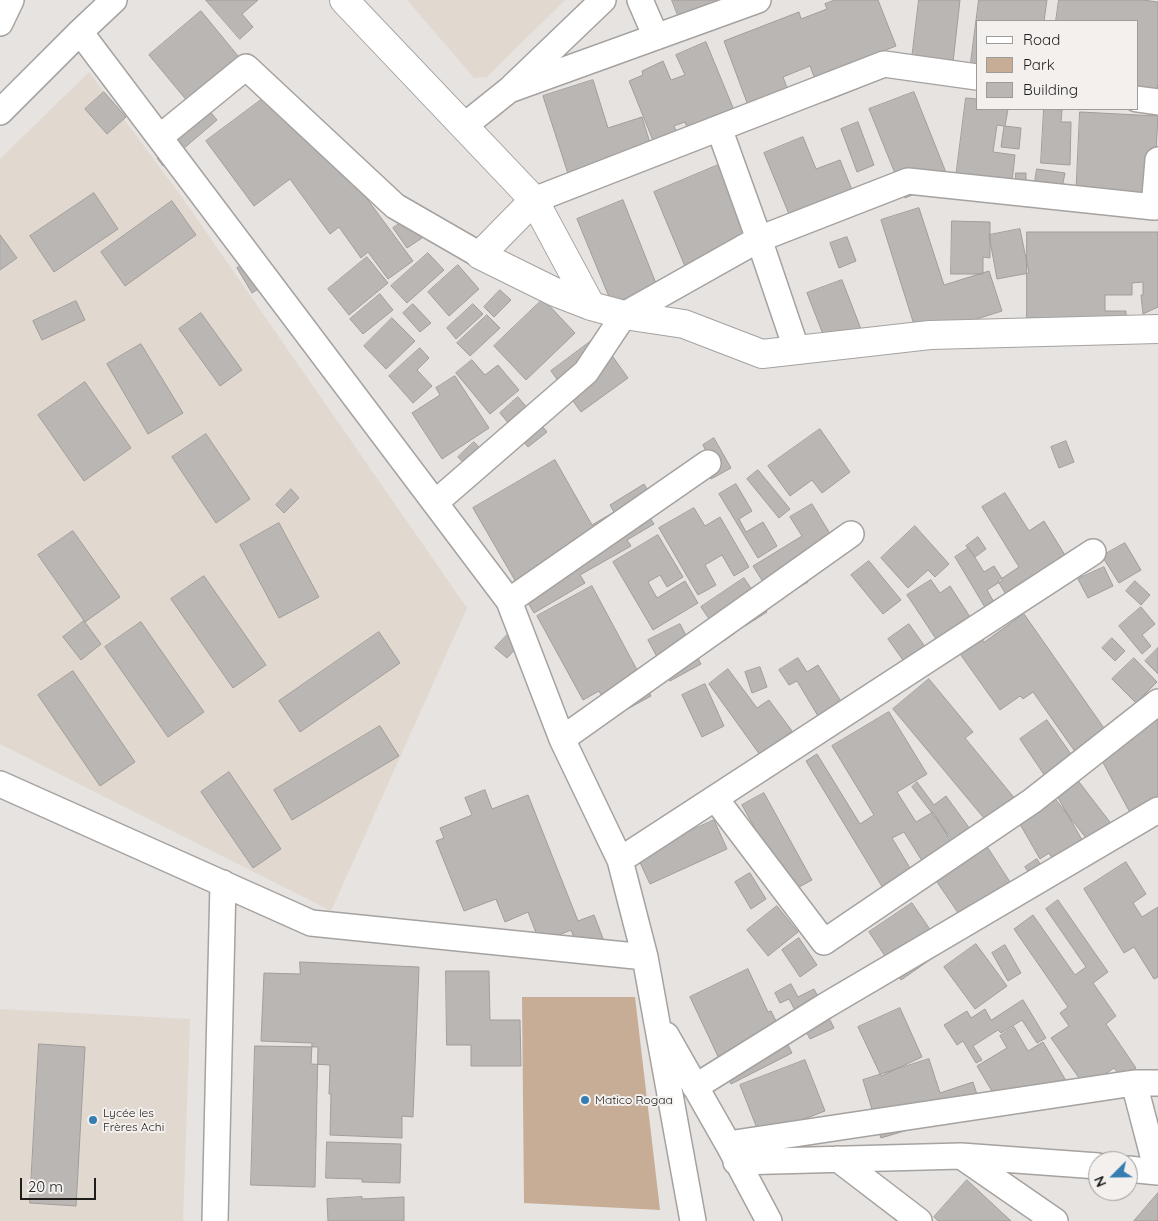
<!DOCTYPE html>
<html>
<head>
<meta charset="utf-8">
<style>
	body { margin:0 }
	#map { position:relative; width:1158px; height:1221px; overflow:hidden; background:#e6e3e1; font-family:Quicksand,sans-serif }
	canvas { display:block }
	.legend { position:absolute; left:976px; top:20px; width:162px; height:90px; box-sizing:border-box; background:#f3f0ee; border:1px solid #9e9c9a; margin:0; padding:6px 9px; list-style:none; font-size:15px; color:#1e1d1c }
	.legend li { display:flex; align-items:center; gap:10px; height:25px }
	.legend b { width:25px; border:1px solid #9e9c9a }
	.north { position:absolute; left:1088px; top:1151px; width:50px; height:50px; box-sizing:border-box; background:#f3f0ee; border:1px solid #9e9c9a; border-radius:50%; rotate:247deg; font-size:14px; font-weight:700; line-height:20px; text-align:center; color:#1e1d1c }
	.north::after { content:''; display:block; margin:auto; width:18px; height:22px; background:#367db2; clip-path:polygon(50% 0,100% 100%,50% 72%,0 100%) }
	.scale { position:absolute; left:20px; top:1178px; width:76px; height:22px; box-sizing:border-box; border:2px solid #1e1d1c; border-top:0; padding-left:6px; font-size:15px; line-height:18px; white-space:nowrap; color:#1e1d1c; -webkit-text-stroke:4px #f3f0ee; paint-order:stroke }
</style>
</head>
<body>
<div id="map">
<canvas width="1158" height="1221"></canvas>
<ul class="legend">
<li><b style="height:6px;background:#fff"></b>Road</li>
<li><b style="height:14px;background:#c7ad95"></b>Park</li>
<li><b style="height:14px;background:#b9b6b4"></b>Building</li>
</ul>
<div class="north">N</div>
<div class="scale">20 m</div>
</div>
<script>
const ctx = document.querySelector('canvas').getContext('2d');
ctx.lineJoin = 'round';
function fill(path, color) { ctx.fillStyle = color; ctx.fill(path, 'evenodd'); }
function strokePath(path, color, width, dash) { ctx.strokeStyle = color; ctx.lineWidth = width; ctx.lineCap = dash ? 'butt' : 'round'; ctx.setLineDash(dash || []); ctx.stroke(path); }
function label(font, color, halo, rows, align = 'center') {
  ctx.font = font + ' Quicksand,sans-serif'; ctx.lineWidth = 4; ctx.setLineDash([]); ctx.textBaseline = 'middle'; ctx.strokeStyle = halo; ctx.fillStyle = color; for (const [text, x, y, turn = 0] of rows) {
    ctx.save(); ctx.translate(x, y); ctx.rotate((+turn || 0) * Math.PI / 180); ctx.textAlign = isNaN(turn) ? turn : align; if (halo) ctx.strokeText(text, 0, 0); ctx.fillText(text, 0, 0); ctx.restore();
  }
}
fill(new Path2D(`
	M407 0H565L487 77 474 78Z
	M89 72 184 200 467 608 331 911 0 744V159Z
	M0 1009 190 1019 183 1221H0Z`), '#e1d8d0');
fill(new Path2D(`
	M522 997H635L660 1210 524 1203Z`), '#c7ad95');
const building = new Path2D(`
	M206 0H258L242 14 253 27 240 39Z
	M672 0H736L681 23Z
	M835 0H878L896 46 883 51 892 75 824 102 810 66 783 77 795 109 755 124 724 41 799 12 801 19 827 9 825 4Z
	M919 0H960L952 71 911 67Z
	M979 0H1047L1044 21H977V79L969 78Z
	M1059 0H1143L1158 2V81L1157 92 1137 90V21H1056Z
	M201 11 252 73 198 97 217 120 163 166 157 158 198 114 149 55Z
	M706 42 738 120 692 140 685 122 674 126 681 144 658 153 629 81 643 75 642 71 663 61 671 80 685 75 676 55Z
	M593 80 608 128 642 117 654 156 571 183 543 96Z
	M273 91 296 103 413 261 388 279 368 252 361 258 339 227 330 234 290 179 254 206 206 141Z
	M104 92 126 117 107 134 85 109Z
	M914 92 949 180 905 198 869 109Z
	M966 98 977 99V109H1008L1005 126 1021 128 1019 149 1001 147 1004 126 997 125 993 152 1015 155 1011 190 954 193Z
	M1044 109 1062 110 1061 122H1071L1070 165 1041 163Z
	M1080 112 1158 116 1153 203 1076 199Z
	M858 122 874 165 857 172 841 129Z
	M803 137 816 169 840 160 856 200 793 224 764 153Z
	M735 158 765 230 689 276 654 192Z
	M1037 169 1065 173 1061 193 1034 188Z
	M1016 173H1026V194H1016Z
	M94 193 118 229 54 272 30 236Z
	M623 200 657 286 612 304 577 219Z
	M172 201 196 235 125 286 101 252Z
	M919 208 944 285 989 271 1002 311 948 328 916 331 881 220Z
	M408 218 422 238 407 248 393 228Z
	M952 221 990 222V258L983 257V274H951Z
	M1020 229 1029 273 997 279 989 235Z
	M1027 232H1158V307L1143 314 1141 295H1143V282L1132 283V295H1105V311H1126V323L1102 319 1027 318Z
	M0 235 17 258 0 270Z
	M847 237 856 261 839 268 830 243Z
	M428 253 444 270 407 303 391 286Z
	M367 257 388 283 349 315 328 289Z
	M249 261 263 286 252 293 237 268Z
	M458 265 479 289 449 316 428 292Z
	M842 280 861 329 826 342 807 293Z
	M500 290 511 300 494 317 484 307Z
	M380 294 393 310 363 334 350 319Z
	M543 299 575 333 526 380 494 346Z
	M76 301 85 320 42 340 33 321Z
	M413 304 431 323 420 332 403 313Z
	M473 304 483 314 456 339 447 328Z
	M201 313 242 370 220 386 179 329Z
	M487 315 500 328 470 356 457 343Z
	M392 318 415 341 386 369 364 346Z
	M598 336 628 378 581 412 551 371Z
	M141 344 183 413 148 434 107 364Z
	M420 348 429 358 417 370 432 386 413 403 389 376Z
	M472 360 485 375 498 365 519 390 490 414 456 373Z
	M455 376 489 428 442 459 412 413 440 395 436 388Z
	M85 382 131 448 84 481 38 415Z
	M518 397 547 432 528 447 500 413Z
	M820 429 850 472 822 493 812 480 790 496 768 466Z
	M206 434 250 499 216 523 172 457Z
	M714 438 731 468 711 479 701 459 708 455 703 445Z
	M1066 441 1074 462 1059 468 1051 447Z
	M474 442 492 461 476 476 458 457Z
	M555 460 592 525 614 512 610 505 644 484 655 503 644 509 654 524 627 540 631 546 580 575 585 583 534 613 473 508Z
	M758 470 790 509 779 518 747 479Z
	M736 484 752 511 739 519 746 532 763 522 777 546 758 558 719 494Z
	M291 489 299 498 284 513 276 505Z
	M1005 493 1029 531 1044 521 1068 560 1008 598 998 581 1019 567 982 507Z
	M812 504 835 542 805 578 808 582 775 601 753 566 802 536 790 517Z
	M694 508 705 526 720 517 749 567 734 576 722 555 705 565 716 585 698 595 659 528Z
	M279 523 319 597 279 618 240 545Z
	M915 526 949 564 935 577 928 570 908 588 881 558Z
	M73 531 120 597 85 622 38 555Z
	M658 535 683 577 667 587 660 575 648 582 657 598 685 581 698 603 653 630 613 562Z
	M978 537 986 549 975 557 966 546Z
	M1125 543 1141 570 1119 583 1102 556Z
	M969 548 984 572 994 566 1003 580 987 590 998 609 989 614 955 557Z
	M869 561 901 600 883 614 851 575Z
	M1104 567 1113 586 1088 598 1078 579Z
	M204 576 266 665 233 688 171 599Z
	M744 578 767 612 745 626 734 609 724 616 735 633 724 641 701 607Z
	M931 580 940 593 950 586 974 623 940 645 907 595Z
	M1135 581 1150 595 1141 605 1126 591Z
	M592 586 651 696 613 717 599 691 583 700 537 616Z
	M1141 607 1155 624 1142 635 1151 646 1142 654 1119 626Z
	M1024 614 1106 731 1076 753 1033 692 1023 699 1020 696 1000 710 958 651 980 636 984 642Z
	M84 621 101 644 81 660 63 637Z
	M141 622 204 712 168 737 105 647Z
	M680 624 701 664 670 681 648 640Z
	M909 624 926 648 905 663 888 639Z
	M379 632 400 663 300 732 279 701Z
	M507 635 518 646 507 658 495 648Z
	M1112 638 1125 651 1115 661 1102 648Z
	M1158 648V674L1145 661Z
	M798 658 807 672 818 665 844 706 821 721 797 681 789 685 779 670Z
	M1134 658 1157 682 1136 703 1112 679Z
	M760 667 767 687 752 693 745 672Z
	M728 669 757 708 769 700 792 731 760 755 709 684Z
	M73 671 135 762 100 786 38 695Z
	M929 679 973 732 965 738 1016 800 988 823 893 709Z
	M705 684 724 726 702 737 682 695Z
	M889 712 927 774 897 792 916 822 933 812 954 846 924 864 904 832 892 838 913 873 886 893 806 761 817 754 860 824 874 815 832 746Z
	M1158 718V821L1140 831 1100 757 1133 739 1128 730Z
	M1047 720 1073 757 1045 776 1020 739Z
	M380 726 399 756 292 820 274 790Z
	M229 772 281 849 253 868 201 792Z
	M1076 778 1123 839 1101 857 1053 796Z
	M917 782 934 805 946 796 970 829 954 842 912 787Z
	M485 790 492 809 528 795 578 921 594 915 604 941 579 950 571 930 540 943 528 912 505 922 496 899 464 911 436 841 444 838 440 828 472 815 465 798Z
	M764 793 812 880 790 892 742 805Z
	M1057 796 1093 859 1063 876 1049 853 1040 859 1017 819Z
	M714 820 727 849 650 884 637 856Z
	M986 845 1021 899 971 932 935 879Z
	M1037 859 1051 881 1040 889 1025 867Z
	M1126 862 1146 894 1133 903 1142 917 1158 907V977L1154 979 1134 947 1124 953 1084 889Z
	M750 873 766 899 751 909 735 882Z
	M1058 900 1108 972 1093 983 1116 1016 1106 1024 1136 1068 1122 1078 1114 1068 1086 1088 1051 1038 1069 1026 1060 1013 1068 1007 1014 929 1033 915 1075 975 1086 967 1046 909Z
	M912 903 944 950 901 980 869 932Z
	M777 906 798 932 768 956 747 930Z
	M799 938 817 965 800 977 782 950Z
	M976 944 1007 986 975 1009 944 967Z
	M1005 945 1021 973 1008 981 992 953Z
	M300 962 419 967 413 1117 402 1116V1138L330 1135 331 1094H329L330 1065 311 1064 312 1043 261 1041 264 973 300 974Z
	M748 969 768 1012 771 1011 792 1053 731 1084 690 997Z
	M446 971H489L490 1020H520L521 1066H471V1045H447Z
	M791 984 798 997 814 989 834 1028 810 1039 789 999 780 1003 775 993Z
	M1023 1000 1046 1038 1037 1043 1022 1020 1001 1033 998 1030 973 1046 982 1060 976 1063 963 1041 957 1045 944 1025 967 1011 971 1018 985 1009 991 1020Z
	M900 1008 922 1057 881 1076 858 1027Z
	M1014 1027 1028 1051 1043 1042 1071 1089 1005 1113 977 1066 1007 1048 1000 1036Z
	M39 1044 85 1047 76 1206 30 1203Z
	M255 1046 318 1047 315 1187 251 1185Z
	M929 1059 940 1093 973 1082 980 1104 941 1120 881 1138 863 1080Z
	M805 1060 825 1111 760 1136 740 1085Z
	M327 1142 401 1144 400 1183 362 1182V1179L326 1178Z
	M967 1180 1011 1221H938L934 1217Z
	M1158 1193V1221H1134Z
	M362 1197V1199L404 1197V1221H328L327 1199Z`);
fill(building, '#b9b6b4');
strokePath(building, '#a09d9b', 1);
const minor = new Path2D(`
	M640 0 656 37
	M0 23 11 0
	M80 32 114 0
	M509 90 758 0
	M1137 99 1158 102
	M0 112 80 32 509 601 562 739 620 860 645 957 311 923 0 784
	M464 126 509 90 603 0
	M719 128 759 239 797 351
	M160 137 246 67 395 206 480 255
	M534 200 884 64 977 77
	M436 502 586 372 624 315 759 239 908 181 1154 207 1158 160
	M509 601 708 463
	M562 739 851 534
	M715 798 824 942 1032 801 1158 702
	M620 860 1093 552
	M645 957 693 1221
	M666 1035 728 1144 769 1221
	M1134 1083 1157 1171
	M695 1087 825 1006 1158 810
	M728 1144 1134 1083H1158
	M961 1156 1055 1221
	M838 1159 919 1221
	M736 1162 961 1156 1098 1166
	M1128 1169 1158 1172
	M215 1221 223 883`);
const tertiary = new Path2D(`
	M344 0 534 200 591 306
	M534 200 480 255 555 292 591 306 624 315 684 324 762 354 930 335 1158 329`);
strokePath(minor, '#a5a2a0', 28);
strokePath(tertiary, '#a5a2a0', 30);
strokePath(minor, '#fff', 25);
strokePath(tertiary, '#fff', 28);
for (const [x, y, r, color] of [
	[585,1100,5,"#367db2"],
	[93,1120,5,"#367db2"]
]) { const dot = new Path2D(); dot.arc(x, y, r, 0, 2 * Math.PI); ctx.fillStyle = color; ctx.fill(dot); strokePath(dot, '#f3f0ee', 2); }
label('12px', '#1e1d1c', '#f3f0ee', [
	["Matico Rogaa",595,1100],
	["Lycée les",103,1113],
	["Frères Achi",103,1127]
], 'left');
</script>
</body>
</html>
